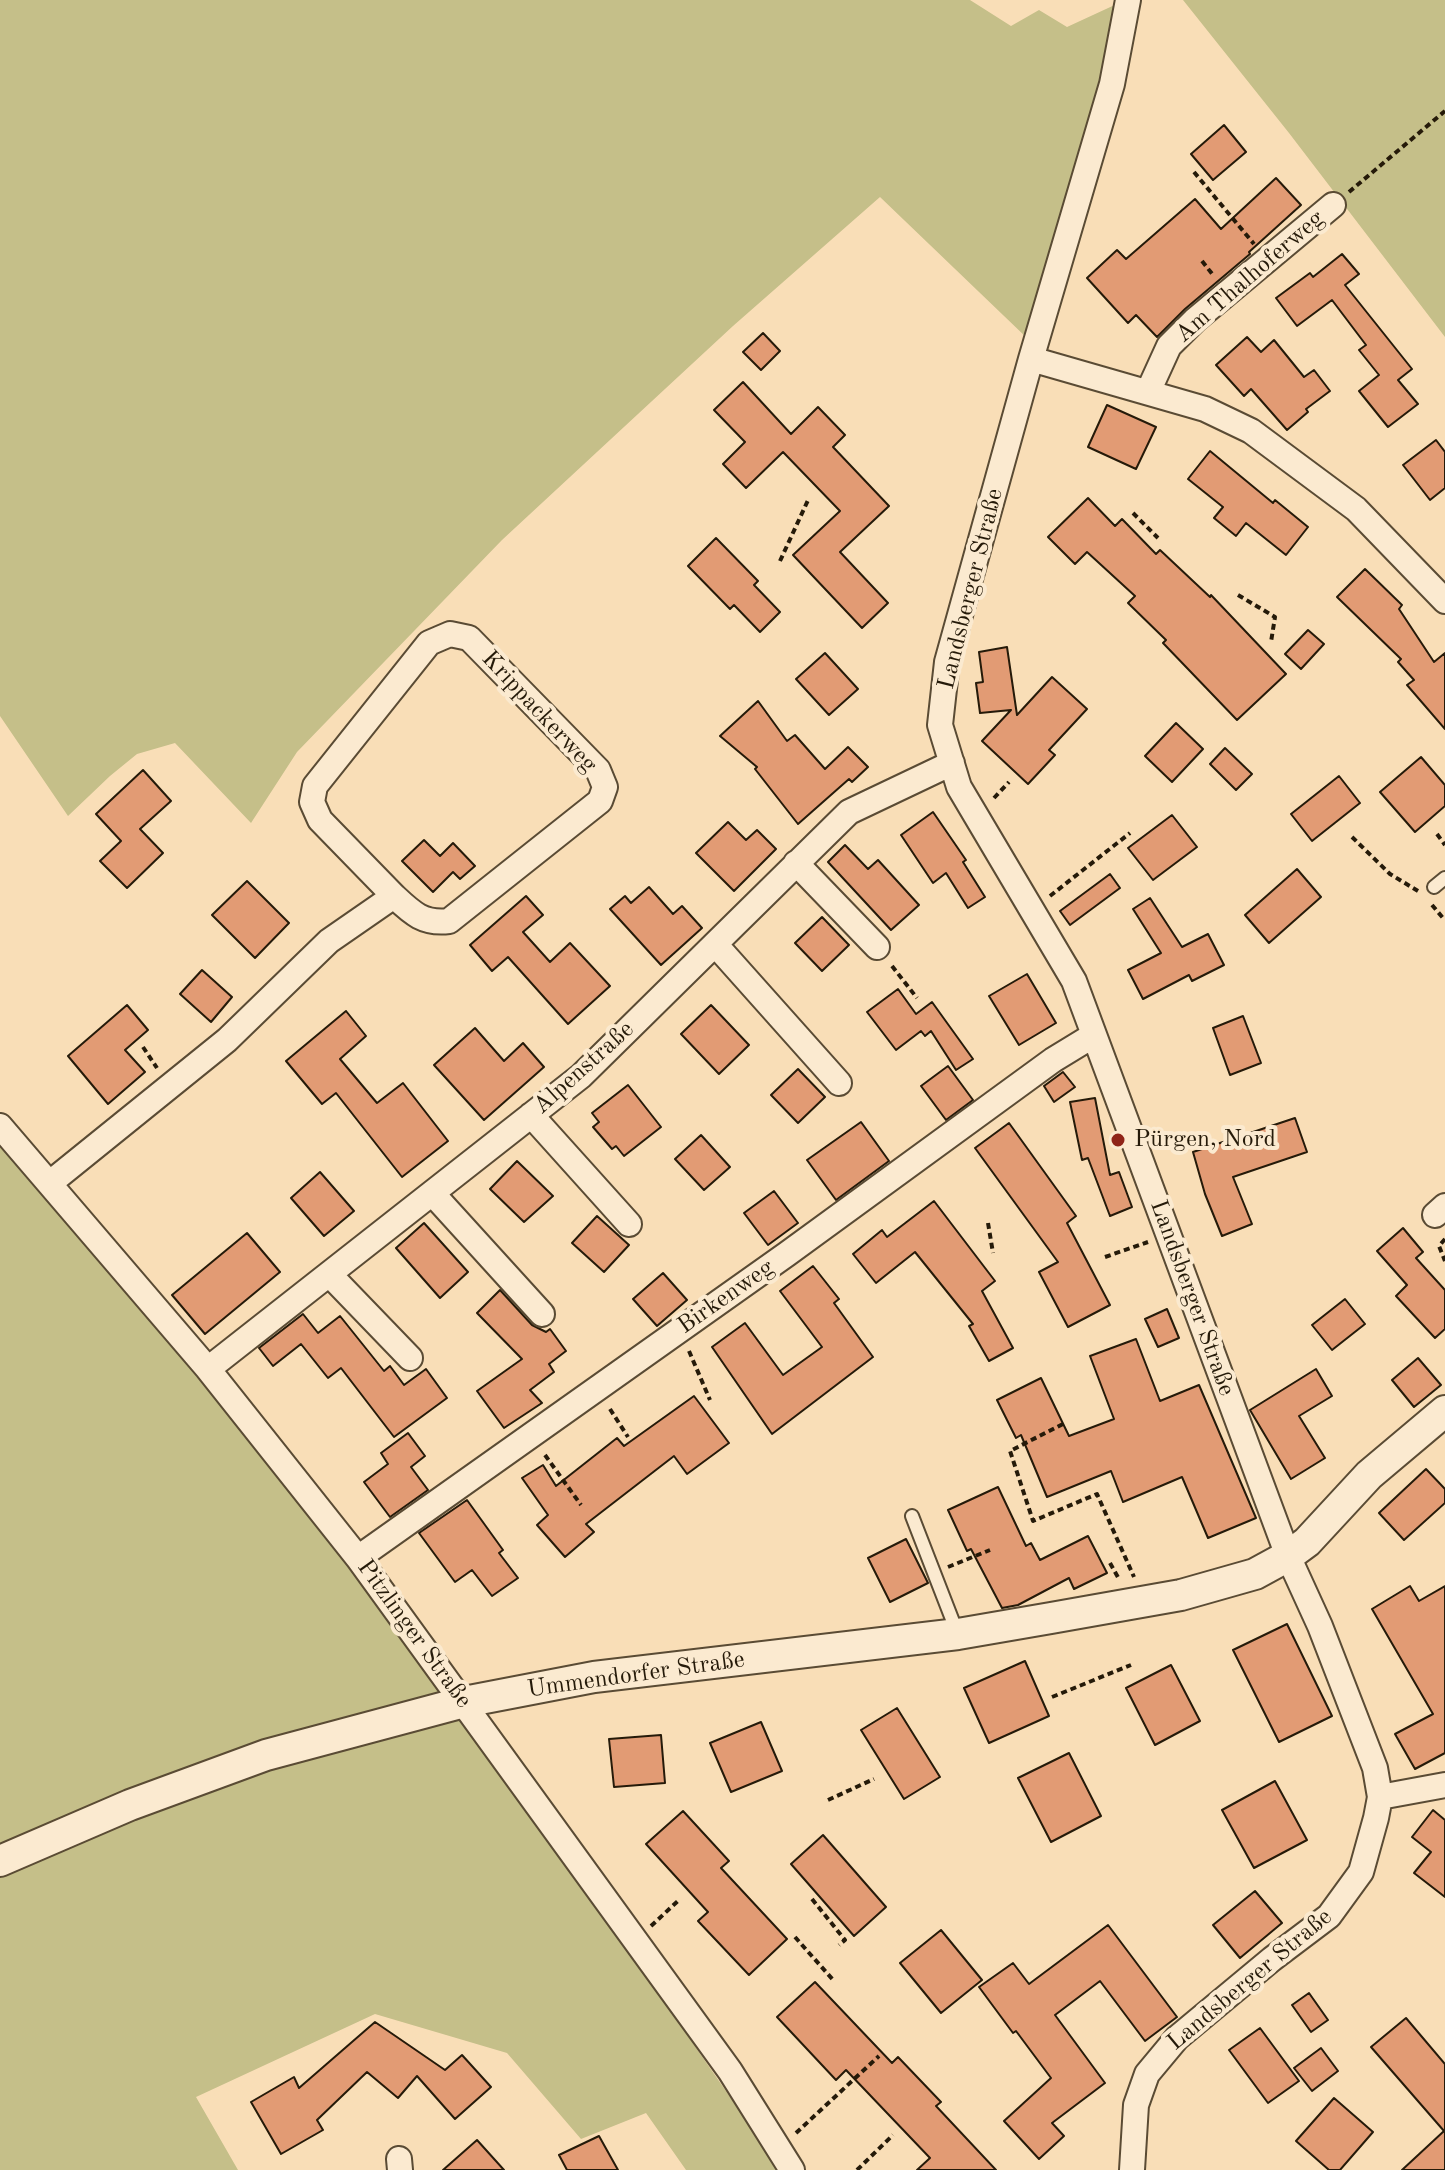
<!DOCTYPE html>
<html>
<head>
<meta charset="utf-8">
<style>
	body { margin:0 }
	canvas { display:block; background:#f9deb7 }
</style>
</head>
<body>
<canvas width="1445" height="2170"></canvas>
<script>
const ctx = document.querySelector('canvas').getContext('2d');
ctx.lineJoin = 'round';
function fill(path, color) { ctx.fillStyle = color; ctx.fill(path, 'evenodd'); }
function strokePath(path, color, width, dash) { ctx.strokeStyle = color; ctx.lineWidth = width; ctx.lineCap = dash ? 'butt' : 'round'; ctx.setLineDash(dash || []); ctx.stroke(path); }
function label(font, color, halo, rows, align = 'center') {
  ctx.font = font + ' "Old Standard TT",serif'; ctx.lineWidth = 8; ctx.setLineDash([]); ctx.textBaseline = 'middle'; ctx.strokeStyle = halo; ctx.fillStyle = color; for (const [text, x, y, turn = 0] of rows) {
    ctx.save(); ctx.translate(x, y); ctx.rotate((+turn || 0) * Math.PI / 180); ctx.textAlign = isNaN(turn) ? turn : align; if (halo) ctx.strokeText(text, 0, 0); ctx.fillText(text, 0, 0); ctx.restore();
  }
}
fill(new Path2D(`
	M0 0H970L1011 26 1039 10 1067 27 1119 3 1105 81 1028 339 880 197 733 326 502 540 297 752 251 823 175 743 137 754 110 776 68 816 0 716Z
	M1183 0H1445V337L1289 133Z
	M0 1142 201 1374 469 1719 759 2139 776 2170H686L646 2113 581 2139 507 2053 375 2014 196 2097 238 2170H0Z`), '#c5bf89');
const building = new Path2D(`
	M1224 125 1246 152 1213 180 1191 154Z
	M1276 178 1301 205 1249 252 1250 254 1185 309 1157 337 1136 315 1128 323 1087 278 1117 250 1126 259 1195 199 1221 229Z
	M1342 254 1359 274 1345 285 1412 369 1398 380 1418 404 1388 427 1359 391 1379 375 1359 350 1366 345 1332 300 1297 326 1276 298 1310 273 1313 277Z
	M763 333 780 351 761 370 743 352Z
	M1247 337 1261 352 1274 340 1304 377 1314 370 1330 391 1306 409 1308 412 1287 430 1251 389 1244 396 1216 365Z
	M743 382 791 434 818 407 845 435 833 447 889 506 840 552 888 603 862 628 793 555 840 511 783 452 746 488 723 464 745 442 714 410Z
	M1107 405 1156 427 1136 469 1088 447Z
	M1436 440 1445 452V488L1430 500 1403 465Z
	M1210 451 1273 503 1275 500 1308 527 1286 555 1246 523 1236 536 1214 518 1223 507 1188 479Z
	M1088 498 1115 526 1122 519 1156 554 1160 550 1210 597 1211 595 1286 674 1237 720 1163 643 1166 640 1128 603 1135 596 1087 552 1075 564 1048 537Z
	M716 538 758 581 754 585 780 612 760 632 734 605 730 609 688 566Z
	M1365 569 1402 605 1399 609 1434 662 1445 653V729L1407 685 1414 680 1398 662 1401 659 1337 597Z
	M1308 630 1324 644 1301 669 1285 654Z
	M1007 647 1017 715 1052 677 1087 709 1049 750 1055 755 1028 784 982 741 1011 710 980 713 976 683 983 682 979 652Z
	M825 653 858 689 829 715 796 679Z
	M758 701 787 741 795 735 825 769 848 747 868 767 852 782 849 779 798 824 755 769 757 767 720 736Z
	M1176 723 1203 749 1172 782 1145 756Z
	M1225 748 1252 774 1236 790 1210 764Z
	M1421 757 1445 785V806L1415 832 1380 792Z
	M143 770 171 801 140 829 163 853 127 888 100 861 121 841 96 814Z
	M1339 776 1360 803 1312 841 1291 814Z
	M933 812 966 860 963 862 985 897 968 908 946 873 933 883 901 835Z
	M1172 815 1197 847 1153 880 1128 848Z
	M728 822 746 840 757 830 776 849 734 891 696 853Z
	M424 840 440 856 453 843 475 866 460 879 453 872 433 892 402 861Z
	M845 845 868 869 878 860 919 905 891 930 828 862Z
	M1297 869 1321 897 1269 943 1245 915Z
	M1110 874 1120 888 1070 925 1060 911Z
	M247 881 289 923 255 958 212 915Z
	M649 887 673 914 682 906 702 928 661 965 610 909 625 896 631 903Z
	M526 896 543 915 523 932 550 962 570 943 610 986 568 1024 508 957 492 971 470 945Z
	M1150 898 1182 947 1208 934 1224 965 1192 981 1189 975 1143 999 1128 970 1161 953 1133 909Z
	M822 917 849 945 822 971 795 943Z
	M202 970 232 997 211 1022 180 994Z
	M1027 974 1056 1023 1019 1045 989 996Z
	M898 989 916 1014 932 1002 973 1059 956 1070 931 1031 925 1036 921 1031 896 1050 867 1012Z
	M127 1005 148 1030 125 1050 145 1072 108 1104 68 1056Z
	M711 1005 749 1045 719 1074 681 1034Z
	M346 1011 366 1036 340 1059 377 1103 403 1083 448 1141 402 1177 336 1093 322 1104 286 1061Z
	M1243 1016 1261 1063 1230 1075 1213 1028Z
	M475 1028 504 1061 523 1043 544 1067 484 1120 434 1065Z
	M948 1066 973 1100 946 1120 921 1086Z
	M798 1069 825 1097 798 1123 771 1095Z
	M1063 1072 1075 1087 1054 1102 1044 1086Z
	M628 1085 661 1127 624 1156 616 1146 612 1149 593 1127 599 1122 592 1113Z
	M1095 1098 1110 1175 1119 1172 1132 1207 1110 1216 1088 1158 1082 1160 1070 1102Z
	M1295 1118 1307 1152 1233 1177 1252 1224 1222 1236 1205 1194 1193 1152Z
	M861 1122 889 1161 836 1200 807 1160Z
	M1009 1123 1076 1216 1067 1223 1110 1305 1068 1327 1039 1272 1058 1262 975 1148Z
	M701 1135 730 1167 704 1190 675 1159Z
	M517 1161 553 1196 524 1222 490 1189Z
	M320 1172 354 1211 324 1236 291 1198Z
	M774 1191 798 1223 768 1245 744 1213Z
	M934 1201 995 1281 982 1291 1013 1348 989 1361 969 1326 973 1324 915 1252 876 1283 853 1254 882 1230 887 1237Z
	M597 1216 629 1245 604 1272 572 1243Z
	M424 1223 468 1272 440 1298 396 1248Z
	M1403 1228 1423 1252 1416 1258 1445 1290V1329L1435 1338 1396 1296 1407 1285 1377 1251Z
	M247 1233 280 1272 205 1334 172 1295Z
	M813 1266 839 1299 834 1303 873 1357 772 1434 712 1347 745 1323 783 1375 822 1347 780 1291Z
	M663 1273 687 1300 657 1326 633 1299Z
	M500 1290 532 1325 546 1332 550 1329 566 1351 549 1364 554 1372 530 1390 542 1403 504 1428 477 1391 522 1359 477 1313Z
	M1345 1299 1365 1324 1332 1350 1312 1325Z
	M1167 1309 1179 1338 1158 1347 1145 1319Z
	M303 1314 318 1333 340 1316 384 1371 390 1366 404 1385 426 1369 447 1398 394 1437 341 1368 328 1378 301 1344 273 1366 259 1348Z
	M1136 1339 1160 1401 1199 1385 1256 1518 1208 1538 1182 1477 1123 1502 1111 1471 1047 1497 1021 1435 1016 1438 997 1400 1041 1378 1069 1436 1114 1419 1090 1356Z
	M1418 1358 1441 1385 1414 1407 1392 1380Z
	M1316 1369 1332 1396 1299 1416 1325 1458 1291 1479 1250 1410Z
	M694 1396 729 1443 687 1474 674 1456 586 1524 594 1532 565 1557 537 1525 548 1515 522 1478 543 1465 556 1486 617 1438 624 1446Z
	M408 1433 425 1456 411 1467 428 1490 390 1517 364 1482 388 1464 381 1453Z
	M1426 1469 1445 1489V1503L1404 1540 1379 1513Z
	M998 1487 1026 1546 1031 1543 1040 1560 1088 1536 1107 1573 1074 1589 1069 1578 1018 1605 1002 1608 971 1549 967 1551 948 1510Z
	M467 1500 503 1550 499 1553 518 1578 492 1596 472 1570 455 1582 419 1533Z
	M906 1539 928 1583 890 1602 868 1558Z
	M1410 1586 1419 1601 1445 1586V1753L1415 1769 1395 1734 1433 1714 1372 1609Z
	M1287 1624 1332 1716 1279 1742 1233 1650Z
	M1025 1661 1049 1716 989 1743 964 1688Z
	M1171 1665 1200 1721 1155 1745 1126 1688Z
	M897 1708 940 1777 904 1799 861 1730Z
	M761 1722 782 1771 731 1792 710 1743Z
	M661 1735 665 1783 614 1787 609 1739Z
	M1069 1753 1101 1816 1051 1842 1018 1778Z
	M1275 1781 1307 1840 1254 1868 1222 1810Z
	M1433 1810 1445 1820V1897L1414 1873 1431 1852 1412 1837Z
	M683 1811 729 1861 721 1868 787 1939 749 1975 698 1921 708 1912 646 1844Z
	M823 1835 886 1907 854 1936 791 1864Z
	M1255 1891 1282 1923 1240 1958 1213 1925Z
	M1108 1925 1177 2017 1145 2041 1100 1981 1055 2015 1105 2083 1052 2123 1064 2136 1039 2159 1004 2121 1051 2078 1016 2031 1013 2033 979 1987 1013 1963 1029 1984Z
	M941 1930 982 1980 941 2013 900 1963Z
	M815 1982 892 2063 898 2057 941 2102 936 2106 996 2170H917L930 2158 846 2070 836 2080 777 2017Z
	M1309 1993 1328 2020 1311 2032 1292 2005Z
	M1406 2018 1445 2064V2170H1402L1444 2131 1371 2047Z
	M375 2022 445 2070 462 2055 491 2087 455 2119 417 2076 398 2098 367 2072 317 2120 323 2130 281 2154 251 2102 294 2077 299 2088Z
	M1260 2028 1299 2081 1268 2103 1229 2050Z
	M1321 2048 1338 2071 1312 2091 1294 2068Z
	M1334 2098 1373 2132 1340 2170H1329L1296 2141Z
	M599 2136 618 2170H567L559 2155Z
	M477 2140 504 2170H443Z`);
fill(building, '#e29b74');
strokePath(building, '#251a09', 2);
const service = new Path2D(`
	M1434 887 1445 878
	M912 1516 957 1632`);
const minor = new Path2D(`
	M1128 0 1112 84 1031 359 947 662 940 725 959 787 1074 981 1288 1556 1320 1626 1375 1768 1380 1797 1376 1818 1361 1872 1329 1916 1272 1959 1177 2038 1147 2074 1136 2105 1132 2170
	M1031 359 1205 409 1251 431 1356 509 1445 601
	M1148 392 1169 346 1195 320 1333 205
	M796 863 877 947
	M715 944 839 1083
	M531 1115 629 1224
	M0 1126 208 1369 358 1558 730 2071 792 2170
	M50 1183 227 1040 329 941 394 896C412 913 423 924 449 921L600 801 605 787 598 770 469 638 450 634 429 643 315 786 312 802 320 820 394 896
	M432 1193 542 1314
	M1435 1215 1445 1206
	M329 1274 410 1358
	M208 1369 581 1076 849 812 952 763
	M358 1558 787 1254 1053 1060 1094 1035
	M1380 1797 1445 1785
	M399 2159 400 2170`);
const tertiary = new Path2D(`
	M0 1861 130 1805 266 1755 464 1702 594 1677 958 1634 1051 1618 1181 1595 1255 1574 1288 1556 1307 1542 1369 1475 1445 1411`);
strokePath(service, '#5a4b34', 16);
strokePath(minor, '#5a4b34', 28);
strokePath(tertiary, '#5a4b34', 34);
strokePath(new Path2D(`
	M1194 172 1254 244
	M1349 192 1445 111
	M1202 261 1213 275
	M1133 513 1158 538
	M780 561 809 498
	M1238 595 1275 617 1271 642
	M994 798 1009 782
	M1437 834 1445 845
	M1352 837 1390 874 1418 891
	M1050 896 1130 833
	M1432 905 1443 918
	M892 966 917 998
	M143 1047 157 1068
	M988 1223 993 1253
	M1445 1239 1439 1246 1445 1261
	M1105 1257 1148 1242
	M689 1351 710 1400
	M610 1409 628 1437
	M1063 1424 1010 1451 1033 1521 1097 1494 1134 1577
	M545 1455 581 1505
	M1110 1563 1119 1579
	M948 1567 990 1550
	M1052 1697 1131 1665
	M828 1800 874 1779
	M812 1899 845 1940 839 1945
	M651 1926 679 1900
	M795 1937 834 1981
	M796 2133 879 2056
	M857 2170 893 2135`), '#251a09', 4, [6, 4]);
strokePath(service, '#fbead0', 12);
strokePath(minor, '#fbead0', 24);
strokePath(tertiary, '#fbead0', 30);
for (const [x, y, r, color] of [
	[1118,1140,8,"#8f2418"]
]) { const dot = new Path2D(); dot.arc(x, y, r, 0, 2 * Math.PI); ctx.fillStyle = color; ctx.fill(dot); strokePath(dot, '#fbead0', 3); }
label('24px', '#251a09', '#fbead0', [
	["Am Thalhoferweg",1250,277,-41],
	["Landsberger Straße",971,589,-76],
	["Krippackerweg",539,712,47],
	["Alpenstraße",584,1068,-42],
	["Birkenweg",726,1297,-35],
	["Landsberger Straße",1192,1298,70],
	["Pitzlinger Straße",414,1634,54],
	["Ummendorfer Straße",636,1675,-8],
	["Landsberger Straße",1250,1980,-40]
]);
label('24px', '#251a09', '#fbead0', [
	["Pürgen, Nord",1134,1140]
], 'left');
</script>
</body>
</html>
